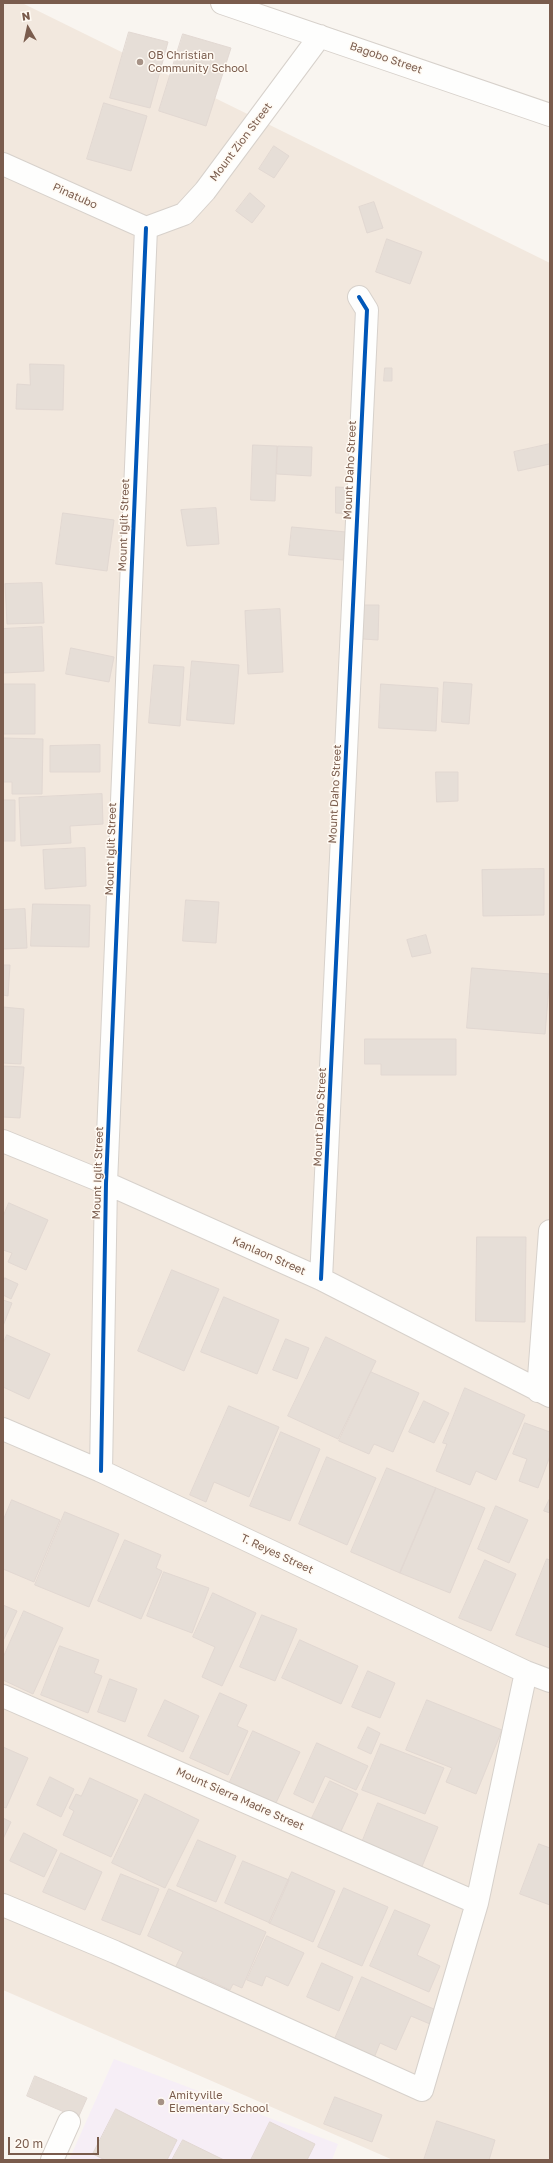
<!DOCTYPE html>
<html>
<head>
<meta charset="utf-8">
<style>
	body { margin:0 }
	#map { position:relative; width:553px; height:2163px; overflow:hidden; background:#f9f5f0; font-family:"Golos Text",sans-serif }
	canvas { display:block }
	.frame { position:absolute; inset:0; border:4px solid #7a5c4d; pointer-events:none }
	.north { position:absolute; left:8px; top:8px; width:40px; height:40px; -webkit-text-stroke:3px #fffaf3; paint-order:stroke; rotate:351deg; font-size:11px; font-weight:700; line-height:16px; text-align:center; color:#7a5c4d }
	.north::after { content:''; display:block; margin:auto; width:14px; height:18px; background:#7a5c4d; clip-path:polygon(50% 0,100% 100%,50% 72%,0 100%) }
	.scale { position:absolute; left:8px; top:2137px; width:91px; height:18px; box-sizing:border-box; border:2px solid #7a5c4d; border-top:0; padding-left:5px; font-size:12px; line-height:14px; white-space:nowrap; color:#7a5c4d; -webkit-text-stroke:3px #fffaf3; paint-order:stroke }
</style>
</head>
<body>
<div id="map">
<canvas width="553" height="2163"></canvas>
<div class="frame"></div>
<div class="north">N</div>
<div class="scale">20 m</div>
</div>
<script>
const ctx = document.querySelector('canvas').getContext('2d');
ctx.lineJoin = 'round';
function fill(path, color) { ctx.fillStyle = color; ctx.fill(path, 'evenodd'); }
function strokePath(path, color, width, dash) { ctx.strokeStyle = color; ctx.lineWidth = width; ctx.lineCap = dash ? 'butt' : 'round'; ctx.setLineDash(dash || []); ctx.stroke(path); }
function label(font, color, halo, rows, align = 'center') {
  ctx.font = font + ' "Golos Text",sans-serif'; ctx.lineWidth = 3; ctx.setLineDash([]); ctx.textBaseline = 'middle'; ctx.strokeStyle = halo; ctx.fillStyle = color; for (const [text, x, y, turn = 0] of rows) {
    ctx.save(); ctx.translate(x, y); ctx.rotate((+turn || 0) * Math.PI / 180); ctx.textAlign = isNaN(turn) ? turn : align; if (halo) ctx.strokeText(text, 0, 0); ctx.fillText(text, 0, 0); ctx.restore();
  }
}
fill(new Path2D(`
	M3 3H22L550 263V2160H393L3 1990Z`), '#f2e8de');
fill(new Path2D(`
	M114 2059 338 2144 332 2160H69Z`), '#f6eef6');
const building = new Path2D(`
	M129 32 168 42 150 108 110 98Z
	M183 34 231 48 206 126 159 111Z
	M104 103 147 116 131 171 87 159Z
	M274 146 289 156 274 178 259 169Z
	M250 193 265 206 252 223 236 211Z
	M374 202 383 228 367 233 359 207Z
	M387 239 422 252 410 284 376 272Z
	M30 364 64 365 63 410 16 409 17 384 30 385Z
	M385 368H392V381H384Z
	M550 444V464L518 471 514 452Z
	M253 445 277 446 275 501 251 500Z
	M278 446 312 447 311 476 277 474Z
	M336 487 356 488 355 514 336 513Z
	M216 508 219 544 187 546 181 510Z
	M63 513 114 520 107 571 56 564Z
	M292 527 346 532 343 560 289 555Z
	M42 583 44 623 7 624 5 584Z
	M364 605H379L378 640 363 639Z
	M280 609 283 672 248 674 245 611Z
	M42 627 44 671 3 673V629Z
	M71 648 114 657 109 682 66 674Z
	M192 661 239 665 234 724 187 720Z
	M154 665 184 667 180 726 149 723Z
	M444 682 472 684 469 724 442 722Z
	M3 684H35V734H3Z
	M381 684 438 688 436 731 379 728Z
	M3 738 43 739 42 794H12V782H3Z
	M100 745V772H50V746Z
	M436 772H458V801L437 802Z
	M3 789V800H15V841H3Z
	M102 794 103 824 70 826 71 843 21 846 19 798Z
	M85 848 86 886 45 889 43 850Z
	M544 869V915L483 916 482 870Z
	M186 900 219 902 216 943 183 941Z
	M33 904 90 905 89 947 31 946Z
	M25 909 27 948 3 949V910Z
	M426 935 431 953 412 957 407 940Z
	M3 965H10L8 996 3 995Z
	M472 968 550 974 545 1034 467 1028Z
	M3 1007 24 1009 21 1064 3 1063Z
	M365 1039H456V1075H381V1064H365Z
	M3 1066 24 1067 20 1118 3 1117Z
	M9 1203 48 1220 26 1270 8 1262 12 1253 3 1250V1217Z
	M477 1237H526L525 1322 476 1321Z
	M172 1270 219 1289 184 1371 138 1351Z
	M5 1278 18 1284 11 1299 3 1295V1284Z
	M224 1297 279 1320 257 1374 201 1352Z
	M3 1300 12 1303 3 1326Z
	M7 1335 50 1354 29 1399 3 1387V1344Z
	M326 1337 376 1361 338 1439 288 1416Z
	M286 1339 309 1348 297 1379 273 1370Z
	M371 1372 419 1393 393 1452 374 1444 369 1454 339 1441Z
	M465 1388 525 1415 496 1480 476 1471 470 1485 436 1471 447 1444 443 1443Z
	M424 1401 449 1413 434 1443 409 1432Z
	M229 1406 279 1427 249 1497 214 1482 206 1502 190 1495Z
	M525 1423 550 1432V1456L538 1488 519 1481 527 1459 513 1454Z
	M281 1432 320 1449 290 1521 250 1506Z
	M327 1457 376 1478 347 1545 299 1524Z
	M387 1468 436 1488 400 1573 351 1552Z
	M436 1488 485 1508 450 1593 400 1573Z
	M550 1498V1513L544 1511Z
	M12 1500 60 1520 34 1582 3 1569V1521Z
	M496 1506 528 1520 509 1563 478 1549Z
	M65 1512 119 1534 89 1607 35 1585Z
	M125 1540 161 1555 156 1568 162 1571 141 1619 98 1601Z
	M547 1559 550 1560V1648L516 1635Z
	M485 1560 516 1574 491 1631 459 1618Z
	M164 1572 209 1588 192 1633 147 1616Z
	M213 1593 256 1613 222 1686 202 1677 215 1647 193 1637Z
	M3 1605 17 1611 3 1641Z
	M24 1611 63 1628 33 1694 3 1680V1658Z
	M262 1615 297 1629 275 1681 240 1667Z
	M300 1640 358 1666 341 1704 282 1678Z
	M60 1646 99 1660 94 1673 102 1676 88 1713 41 1695Z
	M368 1671 395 1683 380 1718 352 1707Z
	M110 1679 137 1689 125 1722 98 1712Z
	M220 1693 247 1705 237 1726 248 1731 228 1775 190 1758Z
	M165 1700 199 1716 183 1752 148 1736Z
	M427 1700 502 1730 476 1794 446 1782 452 1768 406 1750Z
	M368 1727 380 1733 371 1754 358 1748Z
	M253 1731 300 1752 275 1805 229 1784Z
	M317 1743 368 1766 356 1790 325 1776 313 1803 294 1794Z
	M381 1744 444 1768 425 1814 362 1790Z
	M3 1747 28 1758 6 1808 3 1807Z
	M50 1777 74 1789 61 1817 37 1805Z
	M90 1778 138 1800 111 1857 63 1835 74 1811 69 1808 76 1794 81 1796Z
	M330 1781 358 1794 341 1831 312 1818Z
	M145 1794 199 1820 165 1888 112 1863Z
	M378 1803 438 1827 421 1869 361 1845Z
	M3 1818 11 1822 3 1839Z
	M24 1833 57 1850 44 1877 10 1861Z
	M198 1840 236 1856 216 1902 177 1886Z
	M539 1844 550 1848V1905L520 1894Z
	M61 1853 102 1872 85 1910 43 1892Z
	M243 1861 289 1880 270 1923 225 1903Z
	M292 1872 335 1891 313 1942 269 1923Z
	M121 1874 159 1889 140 1935 102 1920Z
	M344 1888 388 1907 362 1966 318 1947Z
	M169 1889 266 1932 242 1988 233 1984 230 1990 202 1977 200 1981 174 1970 183 1952 148 1936Z
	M395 1910 430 1925 417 1955 440 1966 429 1992 370 1966Z
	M267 1936 304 1953 288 1986 266 1976 262 1986 247 1980Z
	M322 1963 353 1977 339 2011 307 1997Z
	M362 1977 436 2010 430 2024 411 2016 396 2050 380 2043 374 2058 334 2041Z
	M35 2076 87 2098 78 2118 27 2096Z
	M335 2097 382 2115 372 2142 324 2124Z
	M116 2109 177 2140 167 2160H105L93 2154Z
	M437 2121 495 2140 489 2160H424Z
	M270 2122 315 2144 307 2160H251Z
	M183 2140 224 2160H172Z`);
fill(building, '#e6ded7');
strokePath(building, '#e2d8d2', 1);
const minor = new Path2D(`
	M222 3 550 115
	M3 164 146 228
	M146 228 184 214 205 191 320 36
	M3 1141 106 1183 321 1279 550 1396
	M321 1279 367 310 359 297
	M538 1391 550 1231
	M3 1429 101 1471 526 1672 550 1681
	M101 1471 106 1183 146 228
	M3 1696 477 1903
	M3 1905 115 1952 422 2090 477 1903 526 1672
	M52 2160 69 2122`);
strokePath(minor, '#d7d1cb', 24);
strokePath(minor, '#fefefd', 22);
strokePath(new Path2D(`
	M321 1279 367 310 359 297
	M101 1471 106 1183 146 228`), '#0057b8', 4);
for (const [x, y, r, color] of [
	[140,62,4,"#a69286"],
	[161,2102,4,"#a69286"]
]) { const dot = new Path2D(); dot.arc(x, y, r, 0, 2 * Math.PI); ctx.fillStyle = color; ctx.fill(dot); strokePath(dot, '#fffaf3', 1.5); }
label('11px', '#7a5c4d', '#fffaf3', [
	["OB Christian",148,56],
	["Community School",148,69],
	["Amityville",169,2096],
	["Elementary School",169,2109]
], 'left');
label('11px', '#7a5c4d', '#fffaf3', [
	["Bagobo Street",386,58,19],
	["Mount Zion Street",241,142,-53],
	["Pinatubo",75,196,24],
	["Mount Daho Street",350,470,-87],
	["Mount Iglit Street",124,525,-88],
	["Mount Daho Street",335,794,-87],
	["Mount Iglit Street",111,849,-88],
	["Mount Daho Street",320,1117,-87],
	["Mount Iglit Street",98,1173,-88],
	["Kanlaon Street",269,1256,24],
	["T. Reyes Street",277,1554,25],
	["Mount Sierra Madre Street",240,1799,24]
]);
</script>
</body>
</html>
